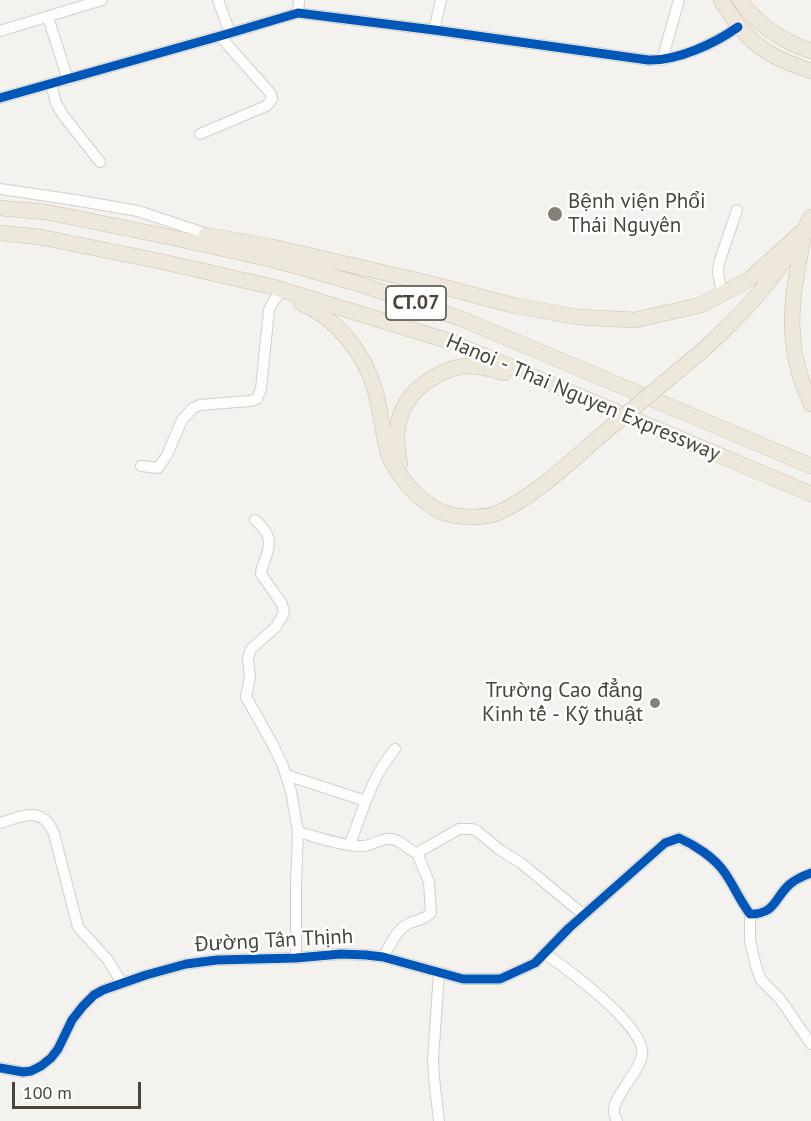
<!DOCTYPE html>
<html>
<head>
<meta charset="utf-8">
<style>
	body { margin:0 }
	#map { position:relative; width:811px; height:1121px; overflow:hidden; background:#f4f2ee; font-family:"PT Sans",sans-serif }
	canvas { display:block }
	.scale { position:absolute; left:12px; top:1082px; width:129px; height:27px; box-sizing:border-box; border:3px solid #4b4439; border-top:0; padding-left:8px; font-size:18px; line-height:21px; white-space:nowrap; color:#4b4439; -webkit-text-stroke:4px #fff; paint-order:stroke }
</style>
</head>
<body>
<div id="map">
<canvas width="811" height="1121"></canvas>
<div class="scale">100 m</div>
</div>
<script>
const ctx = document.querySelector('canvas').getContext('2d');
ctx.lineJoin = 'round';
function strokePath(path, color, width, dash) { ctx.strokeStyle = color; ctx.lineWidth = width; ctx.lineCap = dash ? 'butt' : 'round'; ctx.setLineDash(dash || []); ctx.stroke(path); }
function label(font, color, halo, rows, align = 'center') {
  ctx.font = font + ' "PT Sans",sans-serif'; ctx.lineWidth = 5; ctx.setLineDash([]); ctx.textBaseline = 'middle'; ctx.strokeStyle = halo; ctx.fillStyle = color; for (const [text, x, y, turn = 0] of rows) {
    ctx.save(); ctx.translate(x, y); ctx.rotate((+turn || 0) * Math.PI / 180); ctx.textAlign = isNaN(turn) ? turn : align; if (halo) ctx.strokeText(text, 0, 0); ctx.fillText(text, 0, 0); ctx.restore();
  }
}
const minor = new Path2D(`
	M218 0 230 33
	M298 13 299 0
	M48 17 68 80
	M434 30 441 0
	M0 31 102 0
	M662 60 679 0
	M51 84 56 103 63 115 100 162
	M0 98 220 36 298 13 434 30 648 60C677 61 714 44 738 27
	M200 134 266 106 270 102 272 99 271 94 220 36
	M0 189 75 200 138 211 213 236
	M722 294 718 272 719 263 737 210
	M141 466 158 468 167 455 182 420 193 408 200 405 250 401 257 399 261 389 269 310 274 300 278 296
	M255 520C270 533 272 541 265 560 263 566 261 569 261 574L282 604 284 613 276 627 251 649 248 658 250 676 246 697 272 743 283 766 291 791 298 832 296 883V958
	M286 775 366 801
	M0 823C23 816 43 805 54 834L78 927 108 960 122 983
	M298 832C317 837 345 847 364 846 374 845 383 837 392 839 401 840 408 850 417 853L459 829H472L477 831 500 850 521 863 584 915
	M350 844C363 810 371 778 395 749
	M750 914V941L756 966 761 980 780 999 811 1044
	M544 953C566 968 647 1027 642 1055 639 1073 612 1098 614 1112 614 1115 616 1119 617 1121
	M383 957C390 946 396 930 408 924 416 920 424 920 431 913L429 882 417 853
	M439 973 433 1059 434 1078 439 1121
	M0 1068 23 1072 31 1071 41 1066 51 1058 58 1049 72 1020 83 1006 94 995 103 990 146 975 186 964 217 960 296 958 341 954 366 955 383 957 463 979H500L535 963 569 928 665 843 679 838C695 845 715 858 725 873 734 886 740 901 750 914 776 914 774 898 790 884 796 879 803 876 811 873`);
const highway = new Path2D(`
	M721 0C746 42 765 56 811 71
	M740 0C757 25 782 41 811 51
	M0 208 46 212 165 236 274 260 359 284 462 319 811 466
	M0 233 40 237 159 261 273 287 452 342 811 494
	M804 234C792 298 782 342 811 404
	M206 235 273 247 428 283 512 305 577 317 635 320 701 305 750 279 805 229
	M301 303C337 319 364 352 375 390 381 411 382 432 388 453 394 470 412 493 427 503 431 506 437 511 442 512 458 518 485 519 500 512 537 495 574 458 605 432
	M672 376C687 363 703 351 717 337 753 304 789 260 811 217
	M400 463C391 425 401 395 436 376 445 371 457 366 467 366 479 366 492 369 504 373`);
strokePath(minor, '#d2d0cb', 12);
strokePath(highway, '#ccbfa9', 16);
strokePath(minor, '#fdfdfc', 10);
strokePath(highway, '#ede8db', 15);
const highwayBridge = new Path2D(`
	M605 432 672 376`);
strokePath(highwayBridge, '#ccbfa9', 16, []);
strokePath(highwayBridge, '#ede8db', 15);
strokePath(new Path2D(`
	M0 98 220 36 298 13 434 30 648 60C677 61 714 44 738 27
	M0 1068 23 1072 31 1071 41 1066 51 1058 58 1049 72 1020 83 1006 94 995 103 990 146 975 186 964 217 960 296 958 341 954 366 955 383 957 463 979H500L535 963 569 928 665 843 679 838C695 845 715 858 725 873 734 886 740 901 750 914 776 914 774 898 790 884 796 879 803 876 811 873`), '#0057b8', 9);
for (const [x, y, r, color] of [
	[555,214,8,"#868178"],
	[655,703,6,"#868178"]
]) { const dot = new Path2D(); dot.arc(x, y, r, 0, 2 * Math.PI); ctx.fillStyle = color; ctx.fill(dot); strokePath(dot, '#fff', 2); }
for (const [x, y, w] of [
	[416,303,60]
]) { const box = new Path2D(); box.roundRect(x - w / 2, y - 17, w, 34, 4.5); ctx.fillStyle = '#fff'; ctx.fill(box); strokePath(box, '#4b4439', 1.5); }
label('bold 20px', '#4b4439', null, [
	["CT.07",416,303]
]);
label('21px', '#4b4439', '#fff', [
	["Bệnh viện Phổi",568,202],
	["Thái Nguyên",568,226],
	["Trường Cao đẳng",643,691,"right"],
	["Kinh tế - Kỹ thuật",643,715,"right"]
], 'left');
label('21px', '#4b4439', '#fff', [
	["Hanoi - Thai Nguyen Expressway",583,398,23],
	["Đường Tân Thịnh",274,941,-3]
]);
</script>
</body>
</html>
